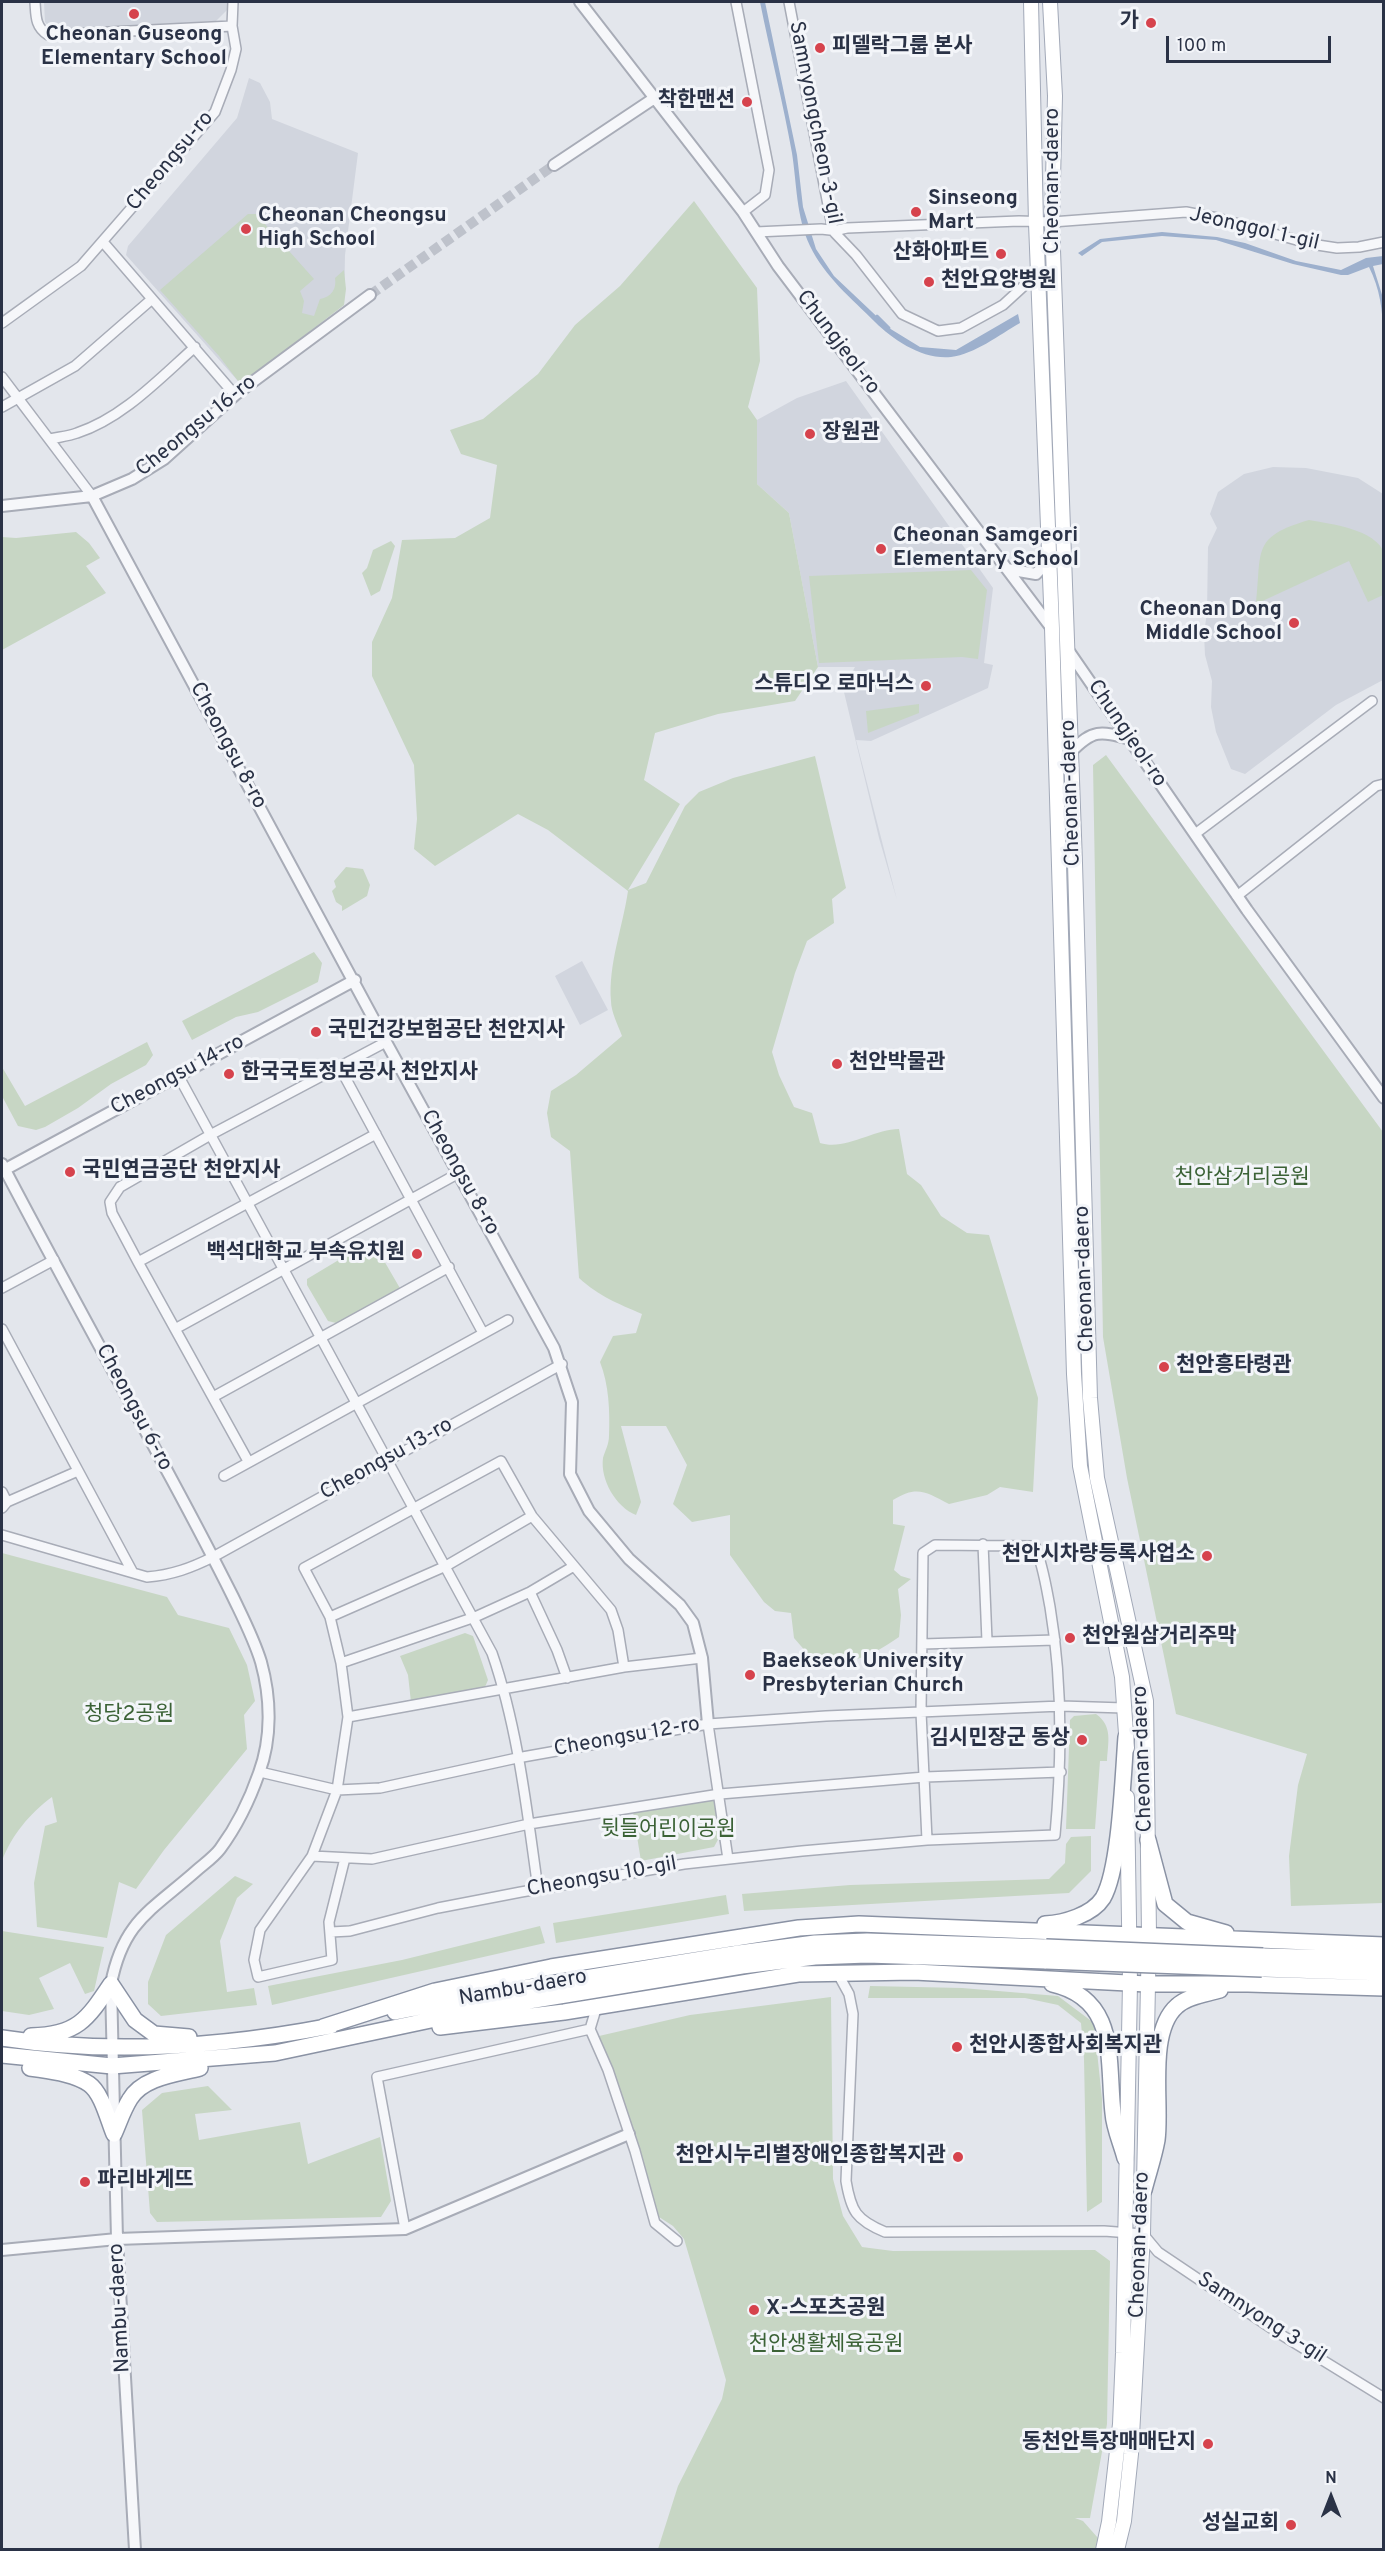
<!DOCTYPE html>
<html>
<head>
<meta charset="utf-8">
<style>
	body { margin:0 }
	#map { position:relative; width:1385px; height:2551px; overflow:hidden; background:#e3e6ec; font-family:Overpass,sans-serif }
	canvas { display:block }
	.frame { position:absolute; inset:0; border:3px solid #2a3246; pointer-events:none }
	.north { position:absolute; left:1301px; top:2467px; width:60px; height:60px; -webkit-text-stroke:4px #f3f5f9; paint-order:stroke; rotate:0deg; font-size:16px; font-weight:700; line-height:24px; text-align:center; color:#2a3246 }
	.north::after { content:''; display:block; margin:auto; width:21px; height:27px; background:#2a3246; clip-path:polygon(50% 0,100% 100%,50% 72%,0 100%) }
	.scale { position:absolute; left:1166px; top:36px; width:165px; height:27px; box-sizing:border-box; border:3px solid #2a3246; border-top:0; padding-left:8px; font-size:18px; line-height:21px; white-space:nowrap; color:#2a3246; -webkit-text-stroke:4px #f3f5f9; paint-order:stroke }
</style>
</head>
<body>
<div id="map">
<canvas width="1385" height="2551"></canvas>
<div class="frame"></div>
<div class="north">N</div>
<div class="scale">100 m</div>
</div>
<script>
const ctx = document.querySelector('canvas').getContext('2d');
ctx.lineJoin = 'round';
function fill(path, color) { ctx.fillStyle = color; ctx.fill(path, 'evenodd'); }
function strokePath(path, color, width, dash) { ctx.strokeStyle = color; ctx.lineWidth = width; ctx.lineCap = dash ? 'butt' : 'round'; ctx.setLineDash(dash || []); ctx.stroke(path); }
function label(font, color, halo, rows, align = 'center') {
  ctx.font = font + ' Overpass,"Noto Sans KR",sans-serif'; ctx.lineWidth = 6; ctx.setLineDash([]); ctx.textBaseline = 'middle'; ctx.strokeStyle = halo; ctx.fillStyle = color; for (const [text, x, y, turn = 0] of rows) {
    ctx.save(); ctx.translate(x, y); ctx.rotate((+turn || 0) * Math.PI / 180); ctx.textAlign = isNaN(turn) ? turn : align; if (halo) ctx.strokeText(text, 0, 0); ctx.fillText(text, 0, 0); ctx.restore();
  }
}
fill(new Path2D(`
	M44 2H229V8L216 21 52 30 45 22Z
	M249 78 260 83 270 102 272 119 358 153 345 255 344 305 238 381 126 255 128 246 237 118Z
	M846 381 993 588 984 663 993 665 988 688 871 741 856 740 897 900 879 838 843 688 855 667H818L789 513 757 484V420L797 398Z
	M1273 467 1306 468 1358 478 1383 494V680L1336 705 1245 774 1231 769 1216 732 1211 707 1212 681 1205 655 1204 634 1207 612 1208 547 1217 528 1210 514 1218 492 1244 474Z
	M582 961 608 1010 580 1025 555 976Z`), '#d1d5de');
fill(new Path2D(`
	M694 201 757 288 760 361 748 407 757 420V484L789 513 818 667 795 701 718 714 655 733 644 780 680 804 628 890 646 883 685 806 699 792 733 778 815 756 846 888 832 899 834 923 807 941 795 973 772 1052 779 1075 794 1107 812 1113 820 1143C846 1151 873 1129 899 1129L907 1174 921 1185 941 1216 967 1233 989 1235 1038 1398 1033 1492 1000 1487 987 1495 949 1504C926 1492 917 1485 893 1500V1524L905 1526 894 1570 901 1576 911 1579 898 1589 901 1615 899 1637C867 1659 853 1664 814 1661L794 1638 791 1613 775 1611 764 1602 730 1555V1515L692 1522 673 1504 687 1465 666 1426H621L641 1502 636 1515C616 1507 600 1480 603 1458 605 1451 609 1444 609 1436 610 1411 609 1385 600 1362L613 1336 636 1333 642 1314C617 1303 600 1297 579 1278L570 1151 551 1137 547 1113 551 1091 576 1075 622 1036C618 1025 611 1012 611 1001 608 965 623 926 628 891L548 830 518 814 435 866 414 849 417 819 414 765 372 676V642L392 598 402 540 455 538 490 518 497 465 461 454 450 430 483 419 538 374 575 325 620 286Z
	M248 214H256L314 279 300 291 304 301 302 313 314 316 320 299C331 297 337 289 335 278L344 270 346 289 344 305 247 380 238 381 219 356 160 290Z
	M1309 520C1330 524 1376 529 1384 553 1385 565 1384 583 1383 595L1368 602 1349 561 1256 604C1262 550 1251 537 1309 520Z
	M76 532 89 543 100 558 86 566 106 593 2 650V537L16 538Z
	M391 541 395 546 380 591 371 596 362 573 367 568 373 550Z
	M971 570 987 590 978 659 962 657 819 663 809 576Z
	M919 704V713L868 733 866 711Z
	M1106 755 1383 1132V1903L1291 1906 1289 1856 1298 1785 1307 1754 1176 1714 1127 1478 1103 1337 1093 765Z
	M346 867 363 869 370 885 367 896 342 911V906L336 902 332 891 336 887 334 881Z
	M314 952 322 963 318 982 258 1012 236 1017 192 1040 182 1021Z
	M147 1042 153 1055 146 1065 111 1084 78 1108 45 1127 36 1130 18 1126 2 1096V1067L25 1106Z
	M372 1240 401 1290 336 1323 328 1321 307 1285V1279Z
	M2 1553 167 1597 178 1615 229 1628 247 1665 255 1701 244 1715 247 1749 164 1850 136 1889 119 1882 107 1938 37 1927 34 1883 45 1826 57 1822 52 1797C30 1813 11 1836 2 1861Z
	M465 1633 473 1636 488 1680 485 1687 411 1702 408 1675 400 1656Z
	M1096 1714C1113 1726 1108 1742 1107 1761H1100L1095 1829H1066L1070 1720 1074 1716Z
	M712 1799 717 1802 721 1834 714 1847 641 1861 633 1812Z
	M1091 1836V1871L1069 1893 744 1911 742 1894 850 1885 1049 1879 1065 1863 1066 1844 1071 1837Z
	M235 1876 253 1884 237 1898 220 1941 227 1992 254 1988 257 2005 161 2016 148 2004V1982L166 1935Z
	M726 1895 729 1914 556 1943 553 1923Z
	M540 1926 545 1943 272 2005 268 1986 402 1960Z
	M2 1931 104 1947 94 1991 85 1994 70 1963 39 1978 54 2009 29 2015 2 2011Z
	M870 1986 962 1988 1058 1996 1094 2023 1102 2099V2202L1087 2212 1084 2059 1081 2023 1058 2005 1025 1998H868Z
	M831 1997 833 2179 843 2216 862 2247 893 2251 1095 2250 1110 2261 1107 2424 1090 2518H1075L1083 2521 1098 2538 1095 2549H658L678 2486 722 2399 726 2380 684 2239 673 2226 659 2217 639 2148 599 2036 690 2015Z
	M208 2086 232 2110 195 2114 199 2140 300 2122 308 2164 380 2137 391 2201 381 2217 157 2222 150 2213 142 2110 162 2093Z`), '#c7d6c4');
fill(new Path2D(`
	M760 2H765L797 155 803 207 816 249 834 276 889 328 920 347 956 350 1018 314 1020 323C999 335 975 354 951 357 923 360 893 340 875 322 851 298 825 277 810 246 796 216 797 185 792 153 783 102 770 52 760 2Z
	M1162 232 1217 237 1245 243 1296 261 1341 270 1366 258 1383 256V264L1373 266 1383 298V335C1383 311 1380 289 1369 267L1348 275H1341L1293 264 1216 240 1162 236 1102 242 1082 256 1078 253 1100 239Z`), '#9db0cd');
strokePath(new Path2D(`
	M877 316 889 328`), '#9db0cd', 3);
strokePath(new Path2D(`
	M370 295 554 165`), '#bec2cb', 10, [10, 5]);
const minor = new Path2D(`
	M35 2C36 16 35 27 48 35L232 26
	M736 2 769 170 765 195 743 212
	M789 2 833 231 856 255 902 314 938 331 961 328 1003 305 1038 273
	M833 231 847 228 1019 221 1052 222 1186 212 1217 218 1311 244 1337 248 1359 247 1384 242
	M756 232 821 229 839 231
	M103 242 235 395
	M2 323 81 266 215 112 231 70 236 49 232 26 233 2
	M2 377 92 496
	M2 407 75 366 152 299
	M50 439C59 437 69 436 77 433 123 418 160 378 195 347
	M1195 834 1372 701
	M1237 896 1376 786 1384 784
	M339 1066 483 1333
	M178 1075 492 1653C518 1728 527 1811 538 1889
	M138 1262 376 1134
	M2 1288 54 1260
	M2 1329 132 1571
	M175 1329 459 1173
	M213 1397 449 1267
	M248 1461 138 1262 112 1213 110 1202 120 1187 212 1134 386 1042
	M224 1476 508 1320
	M2 1492 7 1502
	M2 1508 7 1502 78 1471
	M2 1535 147 1577C172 1575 191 1568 213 1557L562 1364
	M983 1544 987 1641
	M530 1592 557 1650 567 1678
	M330 1617 446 1566 532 1516
	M922 1644 1055 1640
	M341 1663 475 1617 530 1592 574 1566
	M348 1717 624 1667 702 1658
	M708 1724 728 1859
	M260 1772 337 1790 380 1788 517 1758 708 1724 826 1716 1061 1706 1124 1708
	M312 1856 372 1859 529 1824 720 1794 925 1777 1061 1772
	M345 1858 329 1922 332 1960 258 1977 254 1960 260 1930 312 1856 337 1790 348 1717 341 1663 330 1617 304 1568 501 1461 532 1516 611 1610 618 1630 624 1667
	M331 1932 350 1931 438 1908 521 1892 684 1864 802 1851 927 1840 1055 1835C1062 1759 1063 1684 1050 1607 1046 1586 1043 1565 1035 1546L935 1545 923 1553 921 1712 927 1840
	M838 1974 849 1994 853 2014 846 2181C851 2211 856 2220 885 2232L1104 2231 1143 2234 1158 2252 1280 2334 1384 2398
	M597 2006 590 2029 608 2070 635 2151 655 2223 677 2241
	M405 2229 377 2077 590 2029`);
const tertiary = new Path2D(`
	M580 2 743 212 778 266 1053 630
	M554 165 656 97
	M92 496 386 1042 554 1348 572 1402 570 1474 589 1511 629 1559 680 1605 693 1623 702 1658 708 1724
	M2 506 92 496 132 479 164 459 235 395 370 295
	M1007 569 1036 574 1049 560
	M1066 647 1247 910 1384 1098
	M1071 752C1093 729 1100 731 1130 739
	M2 1164C57 1269 115 1374 172 1480 193 1519 213 1557 233 1597 243 1618 254 1639 261 1662 271 1698 272 1738 259 1773 250 1799 237 1826 220 1849 214 1857 204 1864 196 1871 152 1910 123 1921 111 1984L117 2239 135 2550
	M2 1171 355 980
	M2 2250 117 2239 405 2229 629 2134`);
const primary = new Path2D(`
	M1031 2 1036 223 1052 628 1074 1374 1080 1466 1122 1677 1127 1748
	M1050 2 1055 96 1052 222 1075 863 1090 1398 1097 1478 1146 1701 1149 1934 1143 2234 1131 2454 1124 2521 1117 2550
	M1103 2550 1109 2522 1120 2424 1123 2353 1130 1983 1127 1797`);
const trunk = new Path2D(`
	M1148 1840 1165 1904 1187 1922 1226 1933
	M1045 1924C1064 1923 1092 1915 1103 1898 1120 1869 1123 1775 1126 1737
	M1263 1956 1384 1959
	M1262 1969 1384 1973
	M1052 1984C1119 1999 1107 2060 1113 2113 1114 2128 1121 2143 1125 2158
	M395 2012 487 1994 739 1953 815 1943 867 1941 1046 1947
	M323 2027 435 1991 551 1967 799 1928 859 1924 1384 1945
	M440 2027 564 2012 798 1974 914 1972 1147 1984H1248L1384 1988
	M31 2036C77 2035 87 2020 111 1984L135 2020 154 2034 189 2037
	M2 2038C111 2055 222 2047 331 2026
	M2 2055 112 2066 275 2053 492 2007 742 1966 815 1957 867 1955 1046 1961
	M30 2068C48 2071 73 2073 89 2084 102 2093 108 2120 114 2134
	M114 2134C119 2123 123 2110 130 2099 143 2077 177 2074 200 2068
	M1144 2190C1148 2174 1154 2157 1157 2140 1162 2104 1147 2032 1177 2006 1188 1996 1207 1994 1220 1990`);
strokePath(minor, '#a8acb7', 12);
strokePath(tertiary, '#a8acb7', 14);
strokePath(primary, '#a2a9b8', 16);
strokePath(trunk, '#8a92a4', 18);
strokePath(minor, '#f6f7fa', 9);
strokePath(tertiary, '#f6f7fa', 10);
strokePath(primary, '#fff', 14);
strokePath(trunk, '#fff', 15);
const trunkBridge = new Path2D(`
	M1046 1947 1263 1956
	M1046 1961 1262 1969`);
strokePath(trunkBridge, '#8a92a4', 18, []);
strokePath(trunkBridge, '#fff', 15);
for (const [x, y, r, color] of [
	[134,14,6,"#d6434d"],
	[1151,23,6,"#d6434d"],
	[820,48,6,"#d6434d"],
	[747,102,6,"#d6434d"],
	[916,212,6,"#d6434d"],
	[246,229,6,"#d6434d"],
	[1001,254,6,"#d6434d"],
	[929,282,6,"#d6434d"],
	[810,434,6,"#d6434d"],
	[881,549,6,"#d6434d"],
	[1294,623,6,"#d6434d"],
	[926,686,6,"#d6434d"],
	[316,1032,6,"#d6434d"],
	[837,1064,6,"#d6434d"],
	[229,1074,6,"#d6434d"],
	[70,1172,6,"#d6434d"],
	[417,1254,6,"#d6434d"],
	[1164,1367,6,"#d6434d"],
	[1207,1556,6,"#d6434d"],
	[1070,1638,6,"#d6434d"],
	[750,1675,6,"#d6434d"],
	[1082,1740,6,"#d6434d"],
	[957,2047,6,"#d6434d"],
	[958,2157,6,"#d6434d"],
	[85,2182,6,"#d6434d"],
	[754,2310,6,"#d6434d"],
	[1208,2444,6,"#d6434d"],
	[1291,2525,6,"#d6434d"]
]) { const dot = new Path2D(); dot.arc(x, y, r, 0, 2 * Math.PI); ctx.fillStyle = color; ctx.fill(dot); strokePath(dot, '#f3f5f9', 2); }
label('bold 21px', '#2a3246', '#f3f5f9', [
	["가",1139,23,"right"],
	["Cheonan Guseong",134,36,"center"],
	["Elementary School",134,60,"center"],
	["피델락그룹 본사",832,48],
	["착한맨션",735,102,"right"],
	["Sinseong",928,200],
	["Mart",928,224],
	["Cheonan Cheongsu",258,217],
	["High School",258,241],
	["산화아파트",989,254,"right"],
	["천안요양병원",941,282],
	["장원관",822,434],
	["Cheonan Samgeori",893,537],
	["Elementary School",893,561],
	["Cheonan Dong",1282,611,"right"],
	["Middle School",1282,635,"right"],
	["스튜디오 로마닉스",914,686,"right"],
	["국민건강보험공단 천안지사",328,1032],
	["천안박물관",849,1064],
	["한국국토정보공사 천안지사",241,1074],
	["국민연금공단 천안지사",82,1172],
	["백석대학교 부속유치원",405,1254,"right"],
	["천안흥타령관",1176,1367],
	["천안시차량등록사업소",1195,1556,"right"],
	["천안원삼거리주막",1082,1638],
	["Baekseok University",762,1663],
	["Presbyterian Church",762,1687],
	["김시민장군 동상",1070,1740,"right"],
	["천안시종합사회복지관",969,2047],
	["천안시누리별장애인종합복지관",946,2157,"right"],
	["파리바게뜨",97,2182],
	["X-스포츠공원",766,2310],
	["동천안특장매매단지",1196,2444,"right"],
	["성실교회",1279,2525,"right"]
], 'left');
label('21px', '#2a3246', '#f3f5f9', [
	["Samnyongcheon 3-gil",814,123,79],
	["Cheongsu-ro",171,162,-50],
	["Cheonan-daero",1054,181,-90],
	["Jeonggol 1-gil",1254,230,13],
	["Chungjeol-ro",837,343,53],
	["Cheongsu 16-ro",197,427,-39],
	["Chungjeol-ro",1126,734,56],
	["Cheongsu 8-ro",227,746,62],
	["Cheonan-daero",1072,793,-92],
	["Cheongsu 14-ro",178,1076,-28],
	["Cheongsu 8-ro",459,1173,61],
	["Cheonan-daero",1086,1279,-92],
	["Cheongsu 6-ro",133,1408,62],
	["Cheongsu 13-ro",387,1460,-29],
	["Cheongsu 12-ro",627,1738,-10],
	["Cheonan-daero",1144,1759,-92],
	["Cheongsu 10-gil",602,1878,-10],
	["Nambu-daero",523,1989,-10],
	["Cheonan-daero",1141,2245,-88],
	["Nambu-daero",121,2308,-93],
	["Samnyong 3-gil",1261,2319,33]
]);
label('21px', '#3b6236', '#f3f5f9', [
	["천안삼거리공원",1242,1179],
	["청당2공원",129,1716],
	["뒷들어린이공원",668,1831],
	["천안생활체육공원",826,2346]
]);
</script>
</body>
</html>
